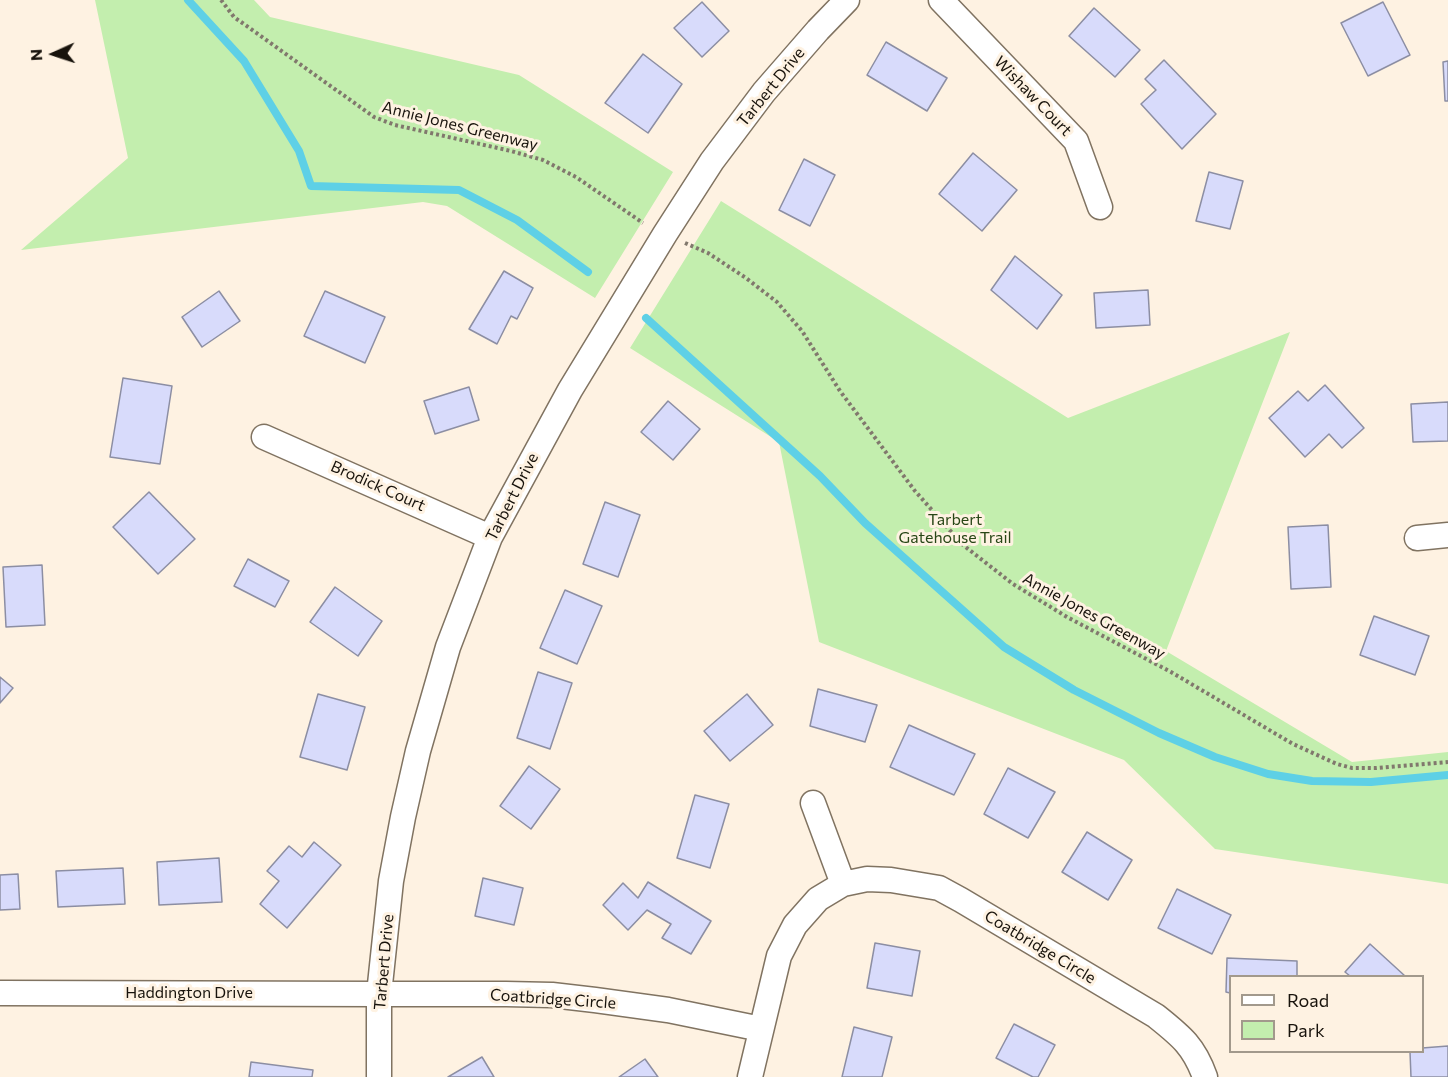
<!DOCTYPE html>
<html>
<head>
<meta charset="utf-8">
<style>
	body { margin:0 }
	#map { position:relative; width:1448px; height:1077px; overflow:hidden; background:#fef2e2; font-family:Commissioner,sans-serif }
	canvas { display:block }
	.legend { position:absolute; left:1229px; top:975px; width:195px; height:78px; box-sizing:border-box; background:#fef2e2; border:2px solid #a2998c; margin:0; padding:8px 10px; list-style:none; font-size:18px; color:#18130c }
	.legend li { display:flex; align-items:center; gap:12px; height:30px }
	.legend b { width:30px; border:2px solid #a2998c }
	.north { position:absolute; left:24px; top:24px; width:60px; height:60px; -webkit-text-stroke:4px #fef2e2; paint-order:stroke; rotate:267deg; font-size:16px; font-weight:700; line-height:24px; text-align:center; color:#18130c }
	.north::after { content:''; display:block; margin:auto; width:21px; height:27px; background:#18130c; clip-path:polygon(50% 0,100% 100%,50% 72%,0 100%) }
</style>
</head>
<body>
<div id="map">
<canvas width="1448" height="1077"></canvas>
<ul class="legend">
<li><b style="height:8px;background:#fff"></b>Road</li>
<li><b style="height:16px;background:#c3eeae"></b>Park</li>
</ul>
<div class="north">N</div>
</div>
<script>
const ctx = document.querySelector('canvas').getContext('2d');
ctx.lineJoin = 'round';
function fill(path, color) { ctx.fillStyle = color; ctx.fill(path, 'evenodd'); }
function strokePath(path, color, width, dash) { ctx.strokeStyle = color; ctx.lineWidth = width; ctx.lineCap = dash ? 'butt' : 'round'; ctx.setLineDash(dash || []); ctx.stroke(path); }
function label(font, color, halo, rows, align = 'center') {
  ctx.font = font + ' Commissioner,sans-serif'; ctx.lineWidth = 6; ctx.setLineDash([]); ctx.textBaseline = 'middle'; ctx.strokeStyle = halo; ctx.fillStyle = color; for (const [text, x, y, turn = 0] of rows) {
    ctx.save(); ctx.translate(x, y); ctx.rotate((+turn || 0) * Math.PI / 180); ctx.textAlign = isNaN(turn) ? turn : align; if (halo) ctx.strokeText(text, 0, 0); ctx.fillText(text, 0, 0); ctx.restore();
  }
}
fill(new Path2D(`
	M95 0H254L270 17 519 75 673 172 595 298 447 206 423 202 21 250 128 158Z
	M721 201 1068 418 1290 332 1166 651 1352 762 1448 752V884L1215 849 1124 760 819 642 779 442 630 348Z`), '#c3eeae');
strokePath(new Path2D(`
	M188 0 244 61 299 151 311 186 459 190 517 220 588 272
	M646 318 820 476 865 523 1004 647 1074 690 1159 733 1215 757 1268 774 1312 781 1371 782 1448 775`), '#5ed0e6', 8);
const building = new Path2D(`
	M702 2 729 31 702 57 674 28Z
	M1383 2 1410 55 1368 76 1341 23Z
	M1094 8 1140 50 1115 77 1069 36Z
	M886 42 947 78 927 111 867 75Z
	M643 54 682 84 648 133 605 103Z
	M1164 60 1216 114 1182 149 1141 104 1156 90 1145 79Z
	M1448 61V101H1445L1443 62Z
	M973 153 1017 190 982 231 939 194Z
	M804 159 835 175 810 226 779 210Z
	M1209 172 1243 181 1230 229 1196 221Z
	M1015 256 1062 295 1037 329 991 290Z
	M504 271 533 288 517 319 511 316 497 344 469 329Z
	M1148 290 1150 325 1096 328 1094 293Z
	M219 291 240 321 202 347 182 317Z
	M325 291 385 317 365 363 304 336Z
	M123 378 172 386 160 464 110 457Z
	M1325 385 1364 428 1342 448 1329 434 1305 457 1269 418 1298 391 1308 401Z
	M469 387 479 420 435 434 424 401Z
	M668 401 700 429 673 460 641 432Z
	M1448 402V441L1413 442 1411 404Z
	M149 492 195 539 158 574 113 527Z
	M605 502 640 515 618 577 583 564Z
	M1328 525 1331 587 1291 589 1288 527Z
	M248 559 289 581 275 607 234 586Z
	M42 565 45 625 6 627 3 567Z
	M335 587 382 621 358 656 310 622Z
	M565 590 602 606 577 664 540 648Z
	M1374 616 1429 636 1415 675 1360 655Z
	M538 672 572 683 550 749 517 738Z
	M0 677 13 688 0 703Z
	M818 689 877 705 865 742 810 726Z
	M318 694 365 707 347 770 300 757Z
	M747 694 773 725 730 761 704 731Z
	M909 725 975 754 954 795 890 767Z
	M529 766 560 789 531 829 500 806Z
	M1008 768 1055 792 1028 838 984 814Z
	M695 795 729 804 710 868 677 858Z
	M1087 832 1132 860 1108 900 1062 872Z
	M314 842 341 865 287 928 260 904 279 881 267 871 289 846 302 857Z
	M219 858 222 902 159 905 157 862Z
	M123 868 125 904 58 907 56 871Z
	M18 874 20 909 0 910V875Z
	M483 878 523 888 514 925 475 916Z
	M648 882 711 921 691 954 662 938 671 924 647 910 628 930 603 905 623 883 638 898Z
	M1177 889 1231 915 1212 954 1158 928Z
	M875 943 920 951 912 996 867 988Z
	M1370 944 1405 976H1350L1345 972Z
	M1227 958 1297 961V976H1230V993L1226 992Z
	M1014 1024 1055 1045 1038 1077H1033L996 1058Z
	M854 1027 892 1037 882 1077H842Z
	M1448 1046V1077H1411L1410 1052H1422V1048Z
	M482 1057 494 1077H448Z
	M645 1059 658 1077H619Z
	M251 1062 313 1070 312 1077H249Z`);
fill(building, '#d8dbfb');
strokePath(building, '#8c8ea3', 1.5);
const minor = new Path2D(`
	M941 0 1076 141 1100 207
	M264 437 490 537
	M1417 538 1448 535
	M813 803 843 884
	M0 993 379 994H506L552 995 595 1000 668 1010 761 1029
	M379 1077V994L391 881 403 817 418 751 448 647 490 537 570 390 665 234 712 161 764 92 818 30 847 0
	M750 1077 779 956 795 925 818 899 843 884 867 879 891 880 939 888 961 900 1156 1016C1181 1036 1194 1046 1205 1077`);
strokePath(minor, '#807361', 27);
strokePath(new Path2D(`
	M221 0 234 17 374 117 395 125 511 151 543 160 576 177 643 223
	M685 243 708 253 746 278 777 302 802 331 840 391 915 491 963 545 1013 584 1067 617 1171 672 1293 744 1337 764 1352 768H1376L1448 762`), '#81786d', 4, [3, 3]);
strokePath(minor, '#fff', 24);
label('16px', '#18130c', '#fef2e2', [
	["Tarbert Drive",771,87,-51],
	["Wishaw Court",1033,96,46],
	["Annie Jones Greenway",460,126,14],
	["Brodick Court",378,486,24],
	["Tarbert Drive",512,497,-63],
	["Annie Jones Greenway",1094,616,29],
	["Coatbridge Circle",1040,947,31],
	["Tarbert Drive",384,962,-85],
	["Haddington Drive",189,993],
	["Coatbridge Circle",553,999,4]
]);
label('16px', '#284616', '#fef2e2', [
	["Tarbert",955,520],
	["Gatehouse Trail",955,538]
]);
</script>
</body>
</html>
